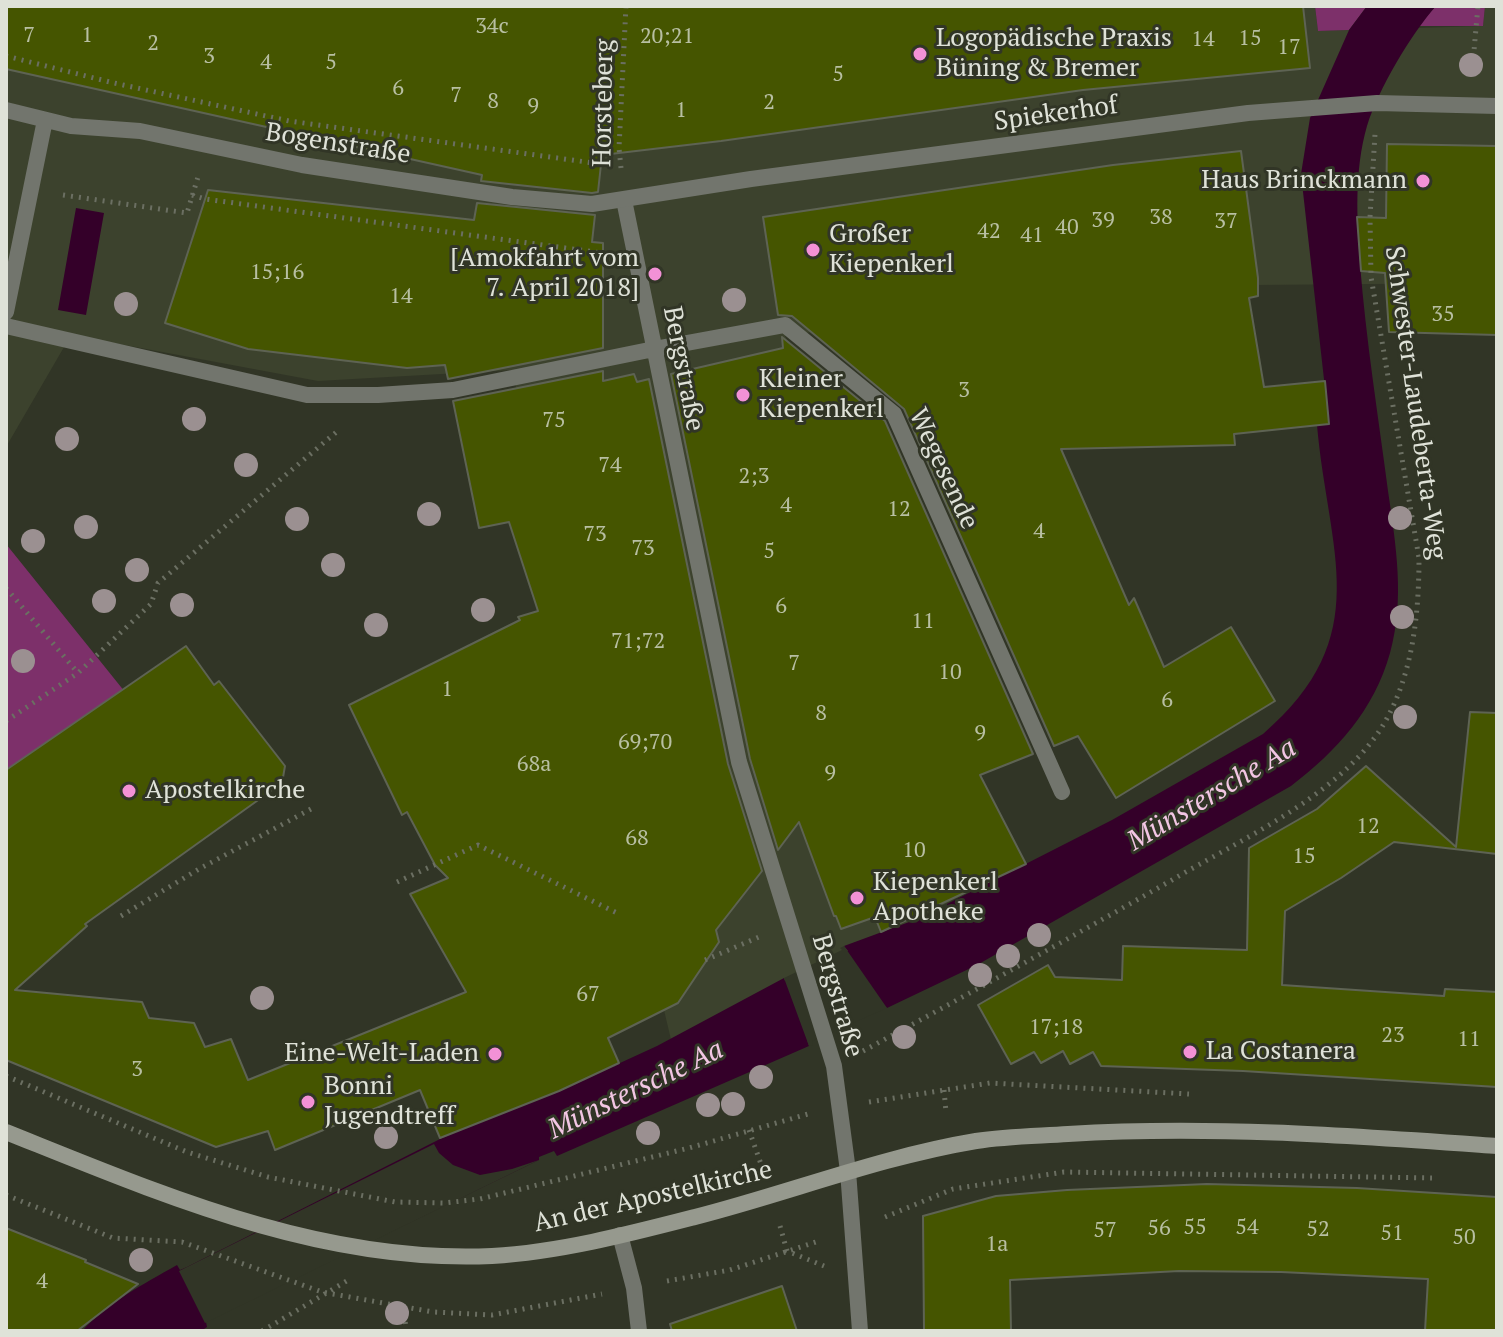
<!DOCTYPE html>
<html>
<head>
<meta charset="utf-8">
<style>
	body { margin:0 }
	#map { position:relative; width:1503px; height:1337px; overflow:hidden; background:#313526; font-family:"PT Serif",serif }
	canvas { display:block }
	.frame { position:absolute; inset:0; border:8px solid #dfe2d8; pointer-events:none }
</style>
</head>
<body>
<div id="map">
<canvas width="1503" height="1337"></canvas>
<div class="frame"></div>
</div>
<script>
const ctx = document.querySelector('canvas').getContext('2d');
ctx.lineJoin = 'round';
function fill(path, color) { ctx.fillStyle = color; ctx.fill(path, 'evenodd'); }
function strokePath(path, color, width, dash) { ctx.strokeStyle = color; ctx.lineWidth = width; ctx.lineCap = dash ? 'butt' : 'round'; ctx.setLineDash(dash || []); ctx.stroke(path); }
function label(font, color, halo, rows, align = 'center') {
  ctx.font = font + ' "PT Serif",serif'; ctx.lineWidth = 6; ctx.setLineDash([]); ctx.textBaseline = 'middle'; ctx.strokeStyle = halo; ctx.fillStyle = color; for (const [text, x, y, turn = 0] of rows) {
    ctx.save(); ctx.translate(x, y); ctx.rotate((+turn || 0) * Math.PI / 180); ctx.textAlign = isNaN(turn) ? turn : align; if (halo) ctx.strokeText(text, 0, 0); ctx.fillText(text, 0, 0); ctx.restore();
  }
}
fill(new Path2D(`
	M6 6H1315L1318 31 1483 26 1485 6H1497V283L1131 286 785 336 1017 866 673 1048 512 370 318 381 71 335 6 447Z`), '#3c422d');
fill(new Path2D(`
	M1315 6H1367L1349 30 1318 31Z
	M1436 6H1485L1483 26H1418Z
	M6 544 125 692 6 778Z`), '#7d306a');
fill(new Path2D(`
	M1367 6H1436C1411 34 1378 90 1367 126 1354 171 1357 219 1360 264 1366 340 1378 415 1388 491 1396 546 1405 599 1390 653 1374 710 1337 751 1291 786L977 965 887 1008 883 1004 807 1040 809 1046 557 1156 554 1151 539 1157V1160L212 1318 206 1322 207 1327 201 1331H82C110 1301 142 1285 177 1265L180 1270 187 1267 442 1138 557 1090 559 1091 657 1046 784 978 785 981 848 951 844 946 947 908V904L1112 820 1263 734C1377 636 1328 552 1317 425L1329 424 1301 174 1310 118 1349 30Z
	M76 208 104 213 86 315 58 310Z`), '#340029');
fill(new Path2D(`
	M844 946 887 1008 812 1041 813 1045 809 1046 784 978 842 950 840 948Z
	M434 1144 439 1153 453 1165 480 1175 512 1169 539 1160 205 1323 179 1271Z`), '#313526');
const building = new Path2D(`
	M6 6H1303L1310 68 1083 90 721 141 602 155 598 192 592 193 481 181 482 175 6 69Z
	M1387 144 1497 146V335L1389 332 1385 273 1361 271 1357 217 1386 218Z
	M1241 151 1258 278V296L1249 298 1264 387 1325 381 1329 424 1234 434 1235 445 1061 449 1129 605 1134 598 1164 667 1231 627 1275 701 1116 798 1078 736 1054 746 904 409 792 316 778 315 763 217 1113 165Z
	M208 190 474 220 477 203 595 215 592 242 603 243V348L448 379 445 365 407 368 248 349 165 323Z
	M782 337 885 421 1033 754 980 775 1026 864 881 932 875 917 841 929 836 916H834L799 822 778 850 750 759 671 374 783 348Z
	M603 371V381L634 374 637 382 649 379 728 764 762 871 716 930 719 942 678 1003 608 1038 619 1063 559 1091 440 1138 420 1090 275 1150 268 1131 216 1147 6 1060V770L186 646 214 685 219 681 285 766 282 783 85 924 87 926 15 990 142 1002 149 1018 194 1023 205 1047 231 1039 248 1080 466 992 410 894 448 878 435 865 407 812 402 815 349 705 520 620 518 617 538 611 509 522 479 528 453 401Z
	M1470 712 1497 713V854L1394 842 1341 878 1285 911 1282 985 1444 996 1445 989 1497 992V1087L1243 1071 1101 1066 1093 1052 1070 1064 1063 1051 1041 1063 1034 1052 1011 1064 978 1005 1048 965 1055 977 1122 980 1123 946 1247 950 1249 848 1317 809 1366 766 1456 847Z
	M1207 1184 1357 1188 1497 1197V1331H1425L1428 1279 1281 1272 1179 1271 1010 1280 1011 1331H924L923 1216 996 1196 1067 1190Z
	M6 1228 86 1260 85 1262 138 1284 77 1331H6Z
	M782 1286 797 1331H672L670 1324Z`);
fill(building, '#455500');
strokePath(building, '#5e6353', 2);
strokePath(new Path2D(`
	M6 56 114 83 289 121 608 165
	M1472 73 1478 6
	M621 168 619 148 626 6
	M63 195 187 213 198 177
	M192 195 205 199 602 253
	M6 588 78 673
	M6 721 78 673 151 604 158 583 340 429
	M397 882 478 845 617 913
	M121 916 199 869 311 809
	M705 960 759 937
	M863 1051C967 995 1070 938 1172 880 1240 840 1332 799 1378 733 1412 683 1419 617 1419 558L1371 277 1370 217 1375 134
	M6 1076 187 1152 268 1177 395 1202 444 1203 480 1199 689 1148 808 1114
	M944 1090 946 1112
	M869 1102 990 1083 1189 1094
	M749 1130 762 1167
	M6 1195 113 1238 182 1242 322 1292 433 1312 492 1315 602 1294
	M885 1217 953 1189 1064 1172 1432 1178
	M780 1226 787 1251 824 1266
	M667 1281 730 1270 819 1241
	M404 1306 406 1331
	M262 1331 350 1279`), '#6b6f62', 5, [2, 6]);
strokePath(new Path2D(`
	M620 1235 634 1288 639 1331`), '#72756d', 16);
strokePath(new Path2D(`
	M624 200 739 762 834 1066 848 1171
	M6 326 307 395H378L453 390 654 349 785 325 894 414 1062 792`), '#72756d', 16);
strokePath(new Path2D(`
	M6 110 71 126 140 131 302 165 512 197 592 204 751 179 1248 113 1377 103 1497 106
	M6 312 45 120
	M848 1171 860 1331`), '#72756d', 16);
strokePath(new Path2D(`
	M6 1132C161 1194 321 1264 492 1256 560 1252 629 1234 695 1217 789 1193 880 1157 976 1141 1007 1136 1038 1136 1068 1134 1211 1125 1355 1136 1497 1146`), '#96998e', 16);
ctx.fillStyle = '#9b9091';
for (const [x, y] of [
	[1471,65],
	[734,300],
	[126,304],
	[194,419],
	[67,439],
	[246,465],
	[429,514],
	[1400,518],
	[297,519],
	[86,527],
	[33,541],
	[333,565],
	[137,570],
	[104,601],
	[182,605],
	[483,610],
	[1402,617],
	[376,625],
	[23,661],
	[1405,717],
	[1039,935],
	[1008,956],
	[980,975],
	[262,998],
	[904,1037],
	[761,1077],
	[733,1104],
	[708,1105],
	[648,1133],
	[386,1137],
	[141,1260],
	[397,1313]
]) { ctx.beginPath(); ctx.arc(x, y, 12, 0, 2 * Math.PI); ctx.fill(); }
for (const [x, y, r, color] of [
	[920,54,8,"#f391d6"],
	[1423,181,8,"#f391d6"],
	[813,250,8,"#f391d6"],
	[655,274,8,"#f391d6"],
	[743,395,8,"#f391d6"],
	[129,791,8,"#f391d6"],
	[857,898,8,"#f391d6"],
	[1190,1052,8,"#f391d6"],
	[495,1054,8,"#f391d6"],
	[308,1102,8,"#f391d6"]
]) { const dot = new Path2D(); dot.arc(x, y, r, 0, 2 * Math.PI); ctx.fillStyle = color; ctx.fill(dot); strokePath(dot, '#313526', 3); }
label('22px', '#b8bfa2', null, [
	["34c",492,27],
	["7",29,36],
	["1",87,36],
	["20;21",667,37],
	["15",1250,39],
	["14",1203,40],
	["2",153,44],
	["17",1289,48],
	["3",209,57],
	["4",266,63],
	["5",331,63],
	["5",838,75],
	["6",398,89],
	["7",456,96],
	["8",493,102],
	["2",769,103],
	["9",533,107],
	["1",681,111],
	["38",1161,218],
	["39",1103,221],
	["37",1226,222],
	["40",1067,228],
	["42",989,232],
	["41",1032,236],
	["15;16",277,273],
	["14",401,297],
	["35",1443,315],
	["3",964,391],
	["75",554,421],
	["74",610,466],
	["2;3",754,477],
	["4",786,506],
	["12",899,510],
	["4",1039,532],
	["73",595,535],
	["73",643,549],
	["5",769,552],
	["6",781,607],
	["11",923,622],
	["71;72",638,642],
	["7",794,664],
	["10",950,673],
	["1",447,690],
	["6",1167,701],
	["8",821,714],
	["9",980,734],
	["69;70",645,743],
	["68a",534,765],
	["9",830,774],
	["12",1368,827],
	["68",637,839],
	["10",914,851],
	["15",1304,857],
	["67",588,995],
	["17;18",1056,1028],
	["23",1393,1036],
	["11",1469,1040],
	["3",137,1070],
	["55",1195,1228],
	["54",1247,1228],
	["56",1159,1229],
	["52",1318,1230],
	["57",1105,1231],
	["51",1392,1234],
	["50",1464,1238],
	["1a",997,1245],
	["4",42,1282]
]);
label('26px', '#dfe2d8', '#313526', [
	["Logopädische Praxis",936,39],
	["Büning & Bremer",936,69],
	["Haus Brinckmann",1407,181,"right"],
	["Großer",829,235],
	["Kiepenkerl",829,265],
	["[Amokfahrt vom",639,259,"right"],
	["7. April 2018]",639,289,"right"],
	["Kleiner",759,380],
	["Kiepenkerl",759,410],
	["Apostelkirche",145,791],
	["Kiepenkerl",873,883],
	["Apotheke",873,913],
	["La Costanera",1206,1052],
	["Eine-Welt-Laden",479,1054,"right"],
	["Bonni",324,1087],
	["Jugendtreff",324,1117]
], 'left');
label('26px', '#dfe2d8', '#313526', [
	["Horsteberg",604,103,-89],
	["Spiekerhof",1056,114,-8],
	["Bogenstraße",338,144,9],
	["Bergstraße",683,369,79],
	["Schwester-Laudeberta-Weg",1415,403,82],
	["Wegesende",943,469,65],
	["Bergstraße",837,996,74],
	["An der Apostelkirche",653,1197,-13]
]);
label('italic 28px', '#f2c6e3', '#313526', [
	["Münstersche Aa",1212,795,-31],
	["Münstersche Aa",636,1090,-26]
]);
</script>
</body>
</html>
